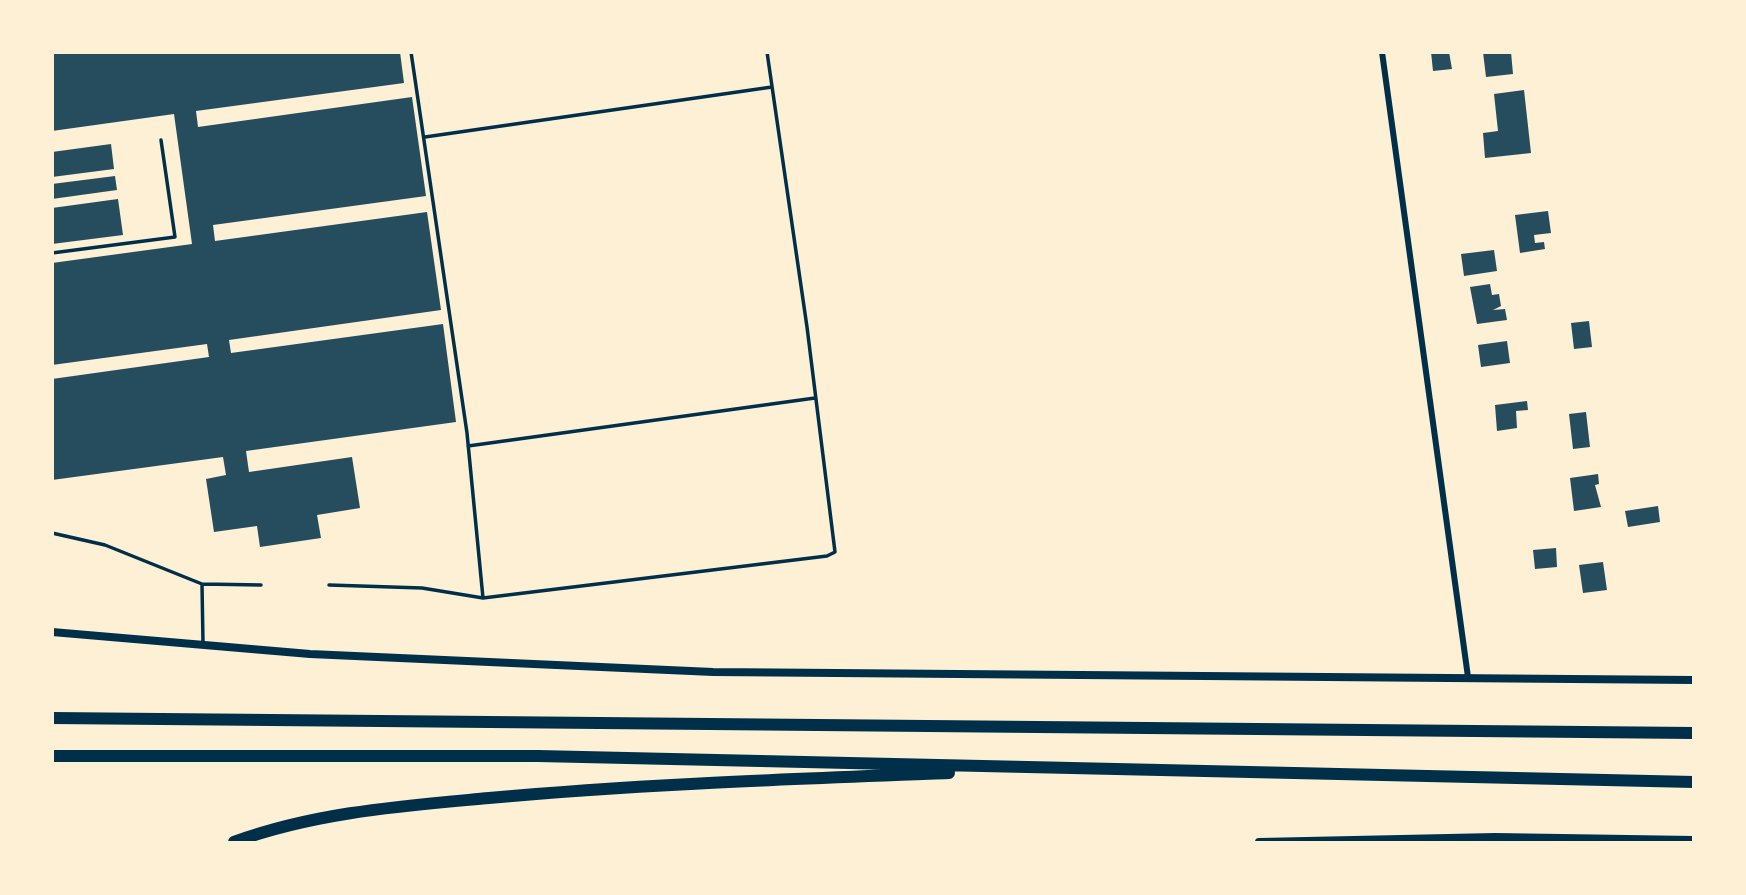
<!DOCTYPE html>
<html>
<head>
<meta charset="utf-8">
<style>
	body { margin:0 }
	#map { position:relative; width:1746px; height:895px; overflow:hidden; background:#fdf0d5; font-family:"Roboto Condensed",sans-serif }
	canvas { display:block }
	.frame { position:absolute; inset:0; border:54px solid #fdf0d5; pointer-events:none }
</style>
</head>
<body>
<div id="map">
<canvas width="1746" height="895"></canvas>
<div class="frame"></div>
</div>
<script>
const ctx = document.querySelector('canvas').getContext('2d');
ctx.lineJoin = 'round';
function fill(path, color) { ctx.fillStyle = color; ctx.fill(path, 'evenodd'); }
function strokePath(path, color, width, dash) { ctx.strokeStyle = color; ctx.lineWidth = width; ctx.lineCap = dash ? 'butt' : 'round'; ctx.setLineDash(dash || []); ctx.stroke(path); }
fill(new Path2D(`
	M52 52H400L404 83 196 111 198 127 412 97 426 196 213 225 215 241 427 212 441 310 229 340 231 353 443 324 456 422 246 451 249 472 352 457 360 508 317 515 321 538 260 547 257 526 214 532 206 479 226 475 223 457 52 480V379L209 357 207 344 52 365V263L192 244 174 114 52 131Z
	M1431 52H1449L1452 69 1433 71Z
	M1483 52H1511L1513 74 1486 77Z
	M1524 90 1531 153 1485 158 1483 133 1498 131 1494 94Z
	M111 144 114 169 52 177V152Z
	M115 176 117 190 52 199V184Z
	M118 199 123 235 52 244V208Z
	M1548 211 1551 233 1534 235 1535 243 1544 242 1545 249 1520 253 1515 215Z
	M1494 250 1497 271 1464 276 1461 254Z
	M1490 284 1492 295 1499 294 1501 306 1493 310 1505 309 1507 320 1477 324 1470 287Z
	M1589 321 1592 347 1574 349 1571 323Z
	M1507 341 1510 363 1481 367 1478 345Z
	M1527 401 1528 410 1516 411 1517 428 1497 431 1495 405Z
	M1586 412 1590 447 1573 449 1569 414Z
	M1598 474 1599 484 1595 485 1601 507 1574 511 1570 478Z
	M1658 506 1660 522 1628 527 1625 511Z
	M1556 548 1557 567 1535 569 1533 550Z
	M1603 562 1607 590 1583 593 1579 565Z`), '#264d5e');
strokePath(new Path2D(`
	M411 52 467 433 483 598
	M425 137 772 87
	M52 253 175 237 161 140
	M468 446 815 398
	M52 533 105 545 202 584
	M329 585 422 588 483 598 827 556 835 552 807 327 767 52
	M203 643 202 584 261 585`), '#003049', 3.5);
strokePath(new Path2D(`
	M1382 52 1468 677`), '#003049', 6);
strokePath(new Path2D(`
	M52 632 310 654 713 672 1694 680
	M1259 842 1495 837 1694 840`), '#003049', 8);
strokePath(new Path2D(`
	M52 718 1694 733
	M52 756H538L1694 782
	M234 842C316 812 403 806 489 798 642 784 796 779 949 773`), '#003049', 12);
</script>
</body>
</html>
